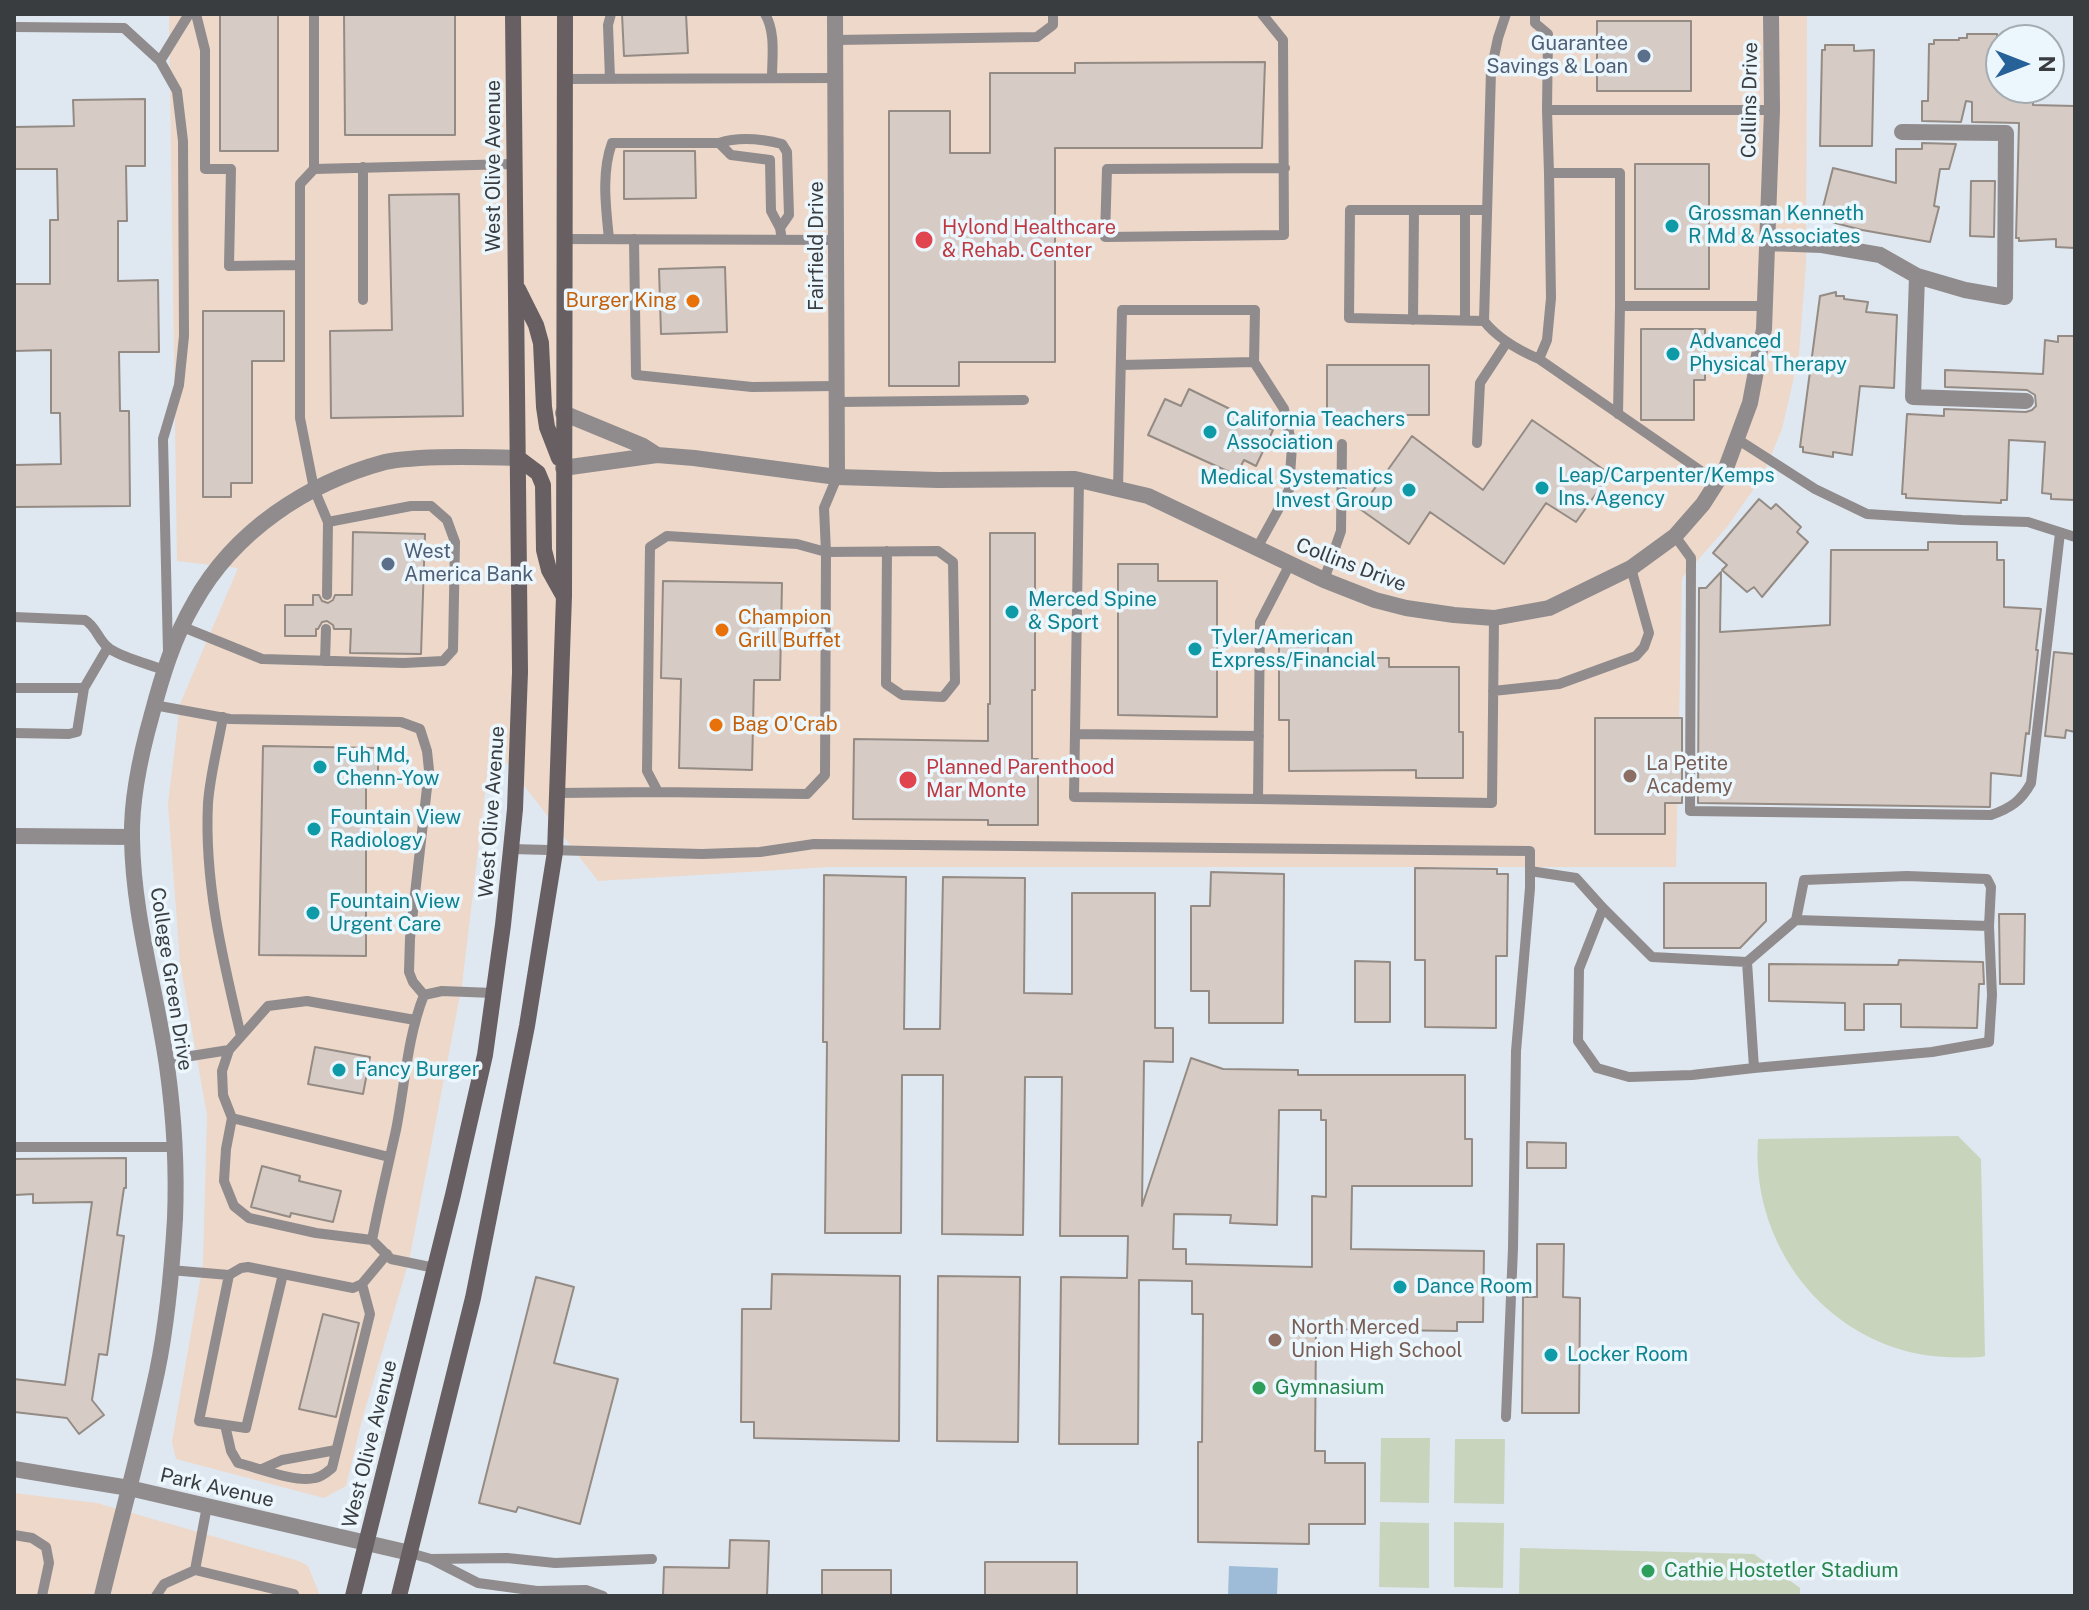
<!DOCTYPE html>
<html>
<head>
<meta charset="utf-8">
<style>
	body { margin:0 }
	#map { position:relative; width:2089px; height:1610px; overflow:hidden; background:#dfe8f0; font-family:"Public Sans",sans-serif }
	canvas { display:block }
	.frame { position:absolute; inset:0; border:16px solid #393d40; pointer-events:none }
	.north { position:absolute; left:1985px; top:24px; width:80px; height:80px; box-sizing:border-box; background:#ecf6fd; border:2px solid #a4acb1; border-radius:50%; rotate:90deg; font-size:22px; font-weight:700; line-height:32px; text-align:center; color:#393d40 }
	.north::after { content:''; display:block; margin:auto; width:28px; height:36px; background:#266198; clip-path:polygon(50% 0,100% 100%,50% 72%,0 100%) }
</style>
</head>
<body>
<div id="map">
<canvas width="2089" height="1610"></canvas>
<div class="frame"></div>
<div class="north">N</div>
</div>
<script>
const ctx = document.querySelector('canvas').getContext('2d');
ctx.lineJoin = 'round';
function fill(path, color) { ctx.fillStyle = color; ctx.fill(path, 'evenodd'); }
function strokePath(path, color, width, dash) { ctx.strokeStyle = color; ctx.lineWidth = width; ctx.lineCap = dash ? 'butt' : 'round'; ctx.setLineDash(dash || []); ctx.stroke(path); }
function label(font, color, halo, rows, align = 'center') {
  ctx.font = font + ' "Public Sans",sans-serif'; ctx.lineWidth = 7; ctx.setLineDash([]); ctx.textBaseline = 'middle'; ctx.strokeStyle = halo; ctx.fillStyle = color; for (const [text, x, y, turn = 0] of rows) {
    ctx.save(); ctx.translate(x, y); ctx.rotate((+turn || 0) * Math.PI / 180); ctx.textAlign = isNaN(turn) ? turn : align; if (halo) ctx.strokeText(text, 0, 0); ctx.fillText(text, 0, 0); ctx.restore();
  }
}
fill(new Path2D(`
	M169 14H1807L1806 263 1799 355 1782 429 1762 477 1727 527 1682 578 1676 867H830L598 881 491 743 462 985 409 1261 363 1416 346 1486 324 1498 176 1459 172 1442 203 1264 207 1115 180 963 168 804 180 704 238 568 177 561Z
	M14 1493 97 1503 299 1561 308 1566 319 1593 318 1596H14Z`), '#edd8ca');
fill(new Path2D(`
	M1958 1136 1981 1159 1985 1356 1981 1357C1959 1358 1937 1358 1914 1353 1816 1331 1751 1238 1758 1139Z
	M1381 1438H1430L1429 1503 1380 1502Z
	M1455 1439H1505L1504 1504 1454 1503Z
	M1380 1522 1429 1523V1588L1379 1587Z
	M1454 1522 1504 1523 1503 1588 1454 1587Z
	M1520 1548 1754 1554 1800 1588V1596H1519Z`), '#c9d4bd');
fill(new Path2D(`
	M1229 1566 1278 1568 1277 1596H1228Z`), '#9ebbd8');
const building = new Path2D(`
	M220 14H278V151H220Z
	M344 14H455V135H345Z
	M622 14H686L688 53 624 56Z
	M1597 21H1691V91H1597Z
	M1967 34H1997V38H2001V88H2019L2018 102H2033V105L2075 106V248L2056 247V239L2019 241V238H2016L2019 123 1972 122V102L1966 101 1961 122 1922 121V101H1928L1929 44H1934V40H1959V38H1967Z
	M1825 45H1854V51L1874 50 1872 146H1820L1822 50H1825Z
	M1265 62 1262 148H1055V362H959V386H889V111H950V153H990V73H1075V63Z
	M145 99V166H126L127 221H118V281L158 280 159 352H119L120 411H129L130 506 14 507V465L61 464 60 413H51V350L14 351V284H50V220H58L57 169H14V127L74 126 73 100Z
	M1922 143 1956 144 1949 169H1940L1934 206 1939 207 1930 242 1862 230 1820 219 1833 168 1896 183V149H1922Z
	M624 151H695L696 198 624 199Z
	M1635 164H1709V289H1635Z
	M1971 181H1995L1994 237 1970 236Z
	M459 194 463 416 331 418 330 331 392 330 389 195Z
	M725 267 727 332 661 334 659 269Z
	M1836 292V296H1844V299L1868 302 1866 312 1897 315 1894 388 1860 386 1852 455 1833 452V457L1803 452V447H1800L1820 296Z
	M203 311H284V361H252V483H231V497H203Z
	M1641 329H1705V380H1694V420H1641Z
	M2058 336H2075V500L2051 499V494L2042 493 2045 442 2009 440 2007 500H2001V503L1906 498V494H1902L1907 414 1944 416V409L2026 412 2032 410 2036 406 2035 395 2027 390 1945 387V370L2043 374 2045 340 2058 342Z
	M1327 365H1429V415H1327Z
	M1189 389 1273 430 1256 466 1244 460 1236 475 1148 435 1165 399 1181 406Z
	M1532 420 1610 474 1576 522 1546 503 1504 564 1430 512 1409 544 1360 509 1412 436 1483 490Z
	M1759 499 1771 509 1776 504 1801 527 1797 532 1808 542 1762 597 1754 587 1747 592 1722 570 1727 565 1713 553Z
	M353 532 425 534 421 654 350 653 351 629H334L333 625 327 621 322 622 318 629H316V636H285V605H313V595H319L322 601 328 603 333 600 335 595H352Z
	M990 533H1035V690H1032V759H1038V825H988V820L853 819 854 739 988 741V704H990Z
	M1928 542H1997V560H2004V607L2041 609 2036 650H2038L2029 734 2026 733 2021 776 1991 773 1990 807 1698 803 1699 588H1706L1721 572 1720 632 1830 625 1831 550H1928Z
	M1118 564H1158V581H1217V717L1118 715Z
	M663 581 782 583 780 680H754L752 770 679 768 681 679 661 678Z
	M1279 643H1328V658H1389V667H1459V732H1463V778H1416V770L1289 771V720H1279Z
	M2054 652 2075 654V732L2066 730 2065 738 2045 736Z
	M1595 718H1682V803H1665V834H1595Z
	M263 746 378 748V785H366V956L259 955Z
	M1415 868 1497 869V874H1508L1507 956H1496V1028L1425 1027V960H1415Z
	M1211 872 1284 874 1283 1023H1209V991H1191V906H1210Z
	M824 875 906 877 904 1029H940L943 877 1025 878 1024 993 1072 994V893H1155V1028H1173V1062L1144 1061 1142 1206 1191 1058 1223 1069 1298 1070V1075H1465V1139H1472V1186H1352L1351 1249 1484 1251 1483 1322H1457V1331L1316 1329 1315 1451H1325V1463H1365V1524H1309V1544L1198 1542V1442H1202L1203 1314H1192V1281L1139 1280 1138 1444H1059L1061 1277 1127 1278 1128 1236H1060L1062 1077H1025L1023 1235 942 1234 943 1075H902L901 1233H825L827 1042H823ZM1279 1110H1321V1120H1326V1197L1312 1196V1267L1186 1264V1249H1173L1174 1214 1231 1215 1230 1223 1277 1225Z
	M1664 883H1766V921L1740 948H1664Z
	M1999 914H2025L2024 984H2000Z
	M1899 960 1983 962 1984 984H1979L1977 1028 1901 1027V1004H1864V1030H1845V1003L1769 1001V964L1898 965Z
	M1355 961 1390 962V1022H1355Z
	M315 1047 370 1057 363 1094 308 1084Z
	M1527 1142 1566 1143V1168H1527Z
	M126 1158V1188H124L117 1235 124 1236 107 1355 99 1354 92 1400 104 1415 79 1434 67 1418 14 1412V1379L65 1385 92 1202 33 1203V1194L15 1195 14 1159Z
	M262 1166 300 1176 299 1181 341 1191 333 1222 291 1213 290 1217 251 1207Z
	M1537 1244H1564L1563 1297 1580 1298 1579 1413H1522L1523 1297H1537Z
	M772 1274 900 1276 899 1441 754 1438V1422H741L742 1309H771Z
	M938 1276 1020 1277 1018 1442 937 1441Z
	M536 1277 574 1287 554 1363 618 1379 580 1524 518 1507 516 1512 479 1503Z
	M323 1314 359 1323 336 1417 299 1409Z
	M730 1540 769 1541 767 1596H663L664 1567 729 1568Z
	M985 1562H1077V1596H985Z
	M822 1570H891V1596H822Z`);
fill(building, '#d6cbc5');
strokePath(building, '#948b85', 2);
strokePath(new Path2D(`
	M196 14 205 50V169H231L229 266 300 265
	M314 14V169L514 164
	M765 14C776 32 772 58 772 78
	M1262 14 1283 40 1284 235 1105 237 1107 169 1285 168
	M1506 14 1498 38 1491 71 1484 321C1498 339 1518 350 1539 359L1717 482
	M1535 14V23L1548 34 1547 110 1549 173H1620V306H1765
	M14 27 124 28 160 61
	M835 40 1037 37 1053 25V14
	M564 79 835 78
	M610 79 608 25 611 14
	M1547 110H1772
	M719 143C738 137 762 139 782 144L787 152 789 215 780 228 781 234
	M363 167V300
	M563 239 837 240
	M609 239C606 208 601 173 612 143H719L731 155 770 160 771 211 780 228
	M634 239 636 375 752 387 837 386
	M1413 320 1414 210
	M1465 320V210
	M1484 321 1349 318 1350 210H1487
	M1539 359 1547 340 1551 298 1549 173
	M1254 362 1284 409 1292 446 1289 490 1257 548
	M837 402 1024 400
	M1618 414 1620 306
	M1737 439 1815 489 1867 514 1962 520 2028 522 2075 537
	M1477 443 1480 383 1507 342
	M837 477 824 508 826 552 825 775 807 794 658 792 647 771 650 547 667 536 797 544 826 552 938 551 953 562 955 682 943 697 902 695 886 684 887 551
	M1079 480 1074 797 1258 799 1260 622 1290 564
	M1118 489 1122 310H1255L1254 362 1121 365
	M1675 536 1691 558 1690 811 1991 815C2011 808 2021 801 2031 783L2060 533
	M1324 580 1341 531 1342 444
	M327 595 328 522
	M14 617 85 620C97 627 98 641 110 649 124 658 148 664 164 670
	M183 627 262 659 404 663 443 661 453 650 455 542 447 520 431 506H411L328 522 314 489 300 418V184L314 169
	M168 652 163 439 179 385 184 336 183 141 177 91 160 61 189 14
	M325 661 326 629
	M14 688H84
	M1493 691 1559 684 1636 656 1644 647 1649 633 1631 568
	M154 705 230 719 401 722 420 729 427 751 429 770 410 938 409 972 413 982 424 995
	M223 717C218 746 210 775 208 803 204 883 223 960 241 1036
	M14 733 69 734 77 732 84 688 108 647
	M1075 734 1259 736
	M557 793 658 792
	M1258 799 1492 803 1494 618
	M511 849 702 854 760 852 814 844 1530 851V888L1516 1051 1513 1248 1506 1417
	M1530 871 1576 878 1603 908 1652 957 1747 962 1796 920 1989 926 1992 995 1989 1042 1932 1052 1754 1068 1692 1075 1629 1077 1597 1068 1578 1041 1579 969 1603 908
	M1796 920 1804 880 1907 876 1987 879 1991 887 1989 926
	M1747 962 1754 1068
	M229 1050 222 1071 223 1095 232 1118 226 1149 224 1181 234 1206 249 1218 316 1233 372 1240
	M166 1060 229 1050 268 1006 307 1001 415 1020
	M232 1118 389 1157
	M14 1147H173
	M435 1268 391 1259 372 1240C379 1203 388 1166 396 1130 405 1085 407 1038 424 995L442 991 493 993
	M170 1270 229 1275 241 1268 248 1267 353 1288 362 1284 387 1254
	M229 1275 199 1421 246 1428 283 1274
	M225 1425 231 1451 238 1463C259 1468 296 1483 315 1478 322 1477 327 1472 332 1468L370 1314 362 1284
	M262 1469 282 1460 336 1450
	M207 1506 195 1570 294 1594 293 1596
	M14 1535 32 1538 46 1547 49 1563 42 1596
	M410 1553 431 1559 478 1583 537 1591 586 1590 603 1596
	M431 1559 507 1558 555 1563 652 1559
	M156 1596 164 1584 195 1570`), '#908b8c', 10);
strokePath(new Path2D(`
	M835 14 837 477
	M1767 243 1822 245 1880 255 1917 276 1965 290 2005 297 2006 133 1902 132
	M1917 276 1913 397 2026 401
	M563 413 643 446 657 455
	M563 468 657 455 694 458 837 477 938 480 1075 479 1148 496 1324 580 1375 600 1406 608 1454 615 1494 618 1549 608 1631 568 1675 536 1703 504 1726 468 1750 403 1764 329 1772 110 1771 14
	M14 836 132 837
	M14 1469 129 1488 410 1553
	M102 1596C120 1521 141 1447 157 1372 167 1324 172 1269 175 1219 177 1169 174 1116 167 1066 156 989 133 916 132 838 131 797 141 753 152 714 162 676 174 637 194 603 234 531 307 483 385 462 397 459 409 459 420 458 453 456 485 457 518 458`), '#908b8c', 16);
strokePath(new Path2D(`
	M518 289 536 325 541 343 544 407 547 427 559 458
	M518 458 538 473 543 485 544 550 549 570 563 595
	M353 1596 453 1195 485 1055 503 925 511 849 515 809 520 672 513 14
	M399 1596 473 1298 527 1026 555 852 564 596 565 14`), '#675f61', 16);
for (const [x, y, r, color] of [
	[1644,56,8,"#5c6f8a"],
	[1672,226,8,"#0f9aa8"],
	[924,240,10,"#e0444e"],
	[693,301,8,"#e8710a"],
	[1673,354,8,"#0f9aa8"],
	[1210,432,8,"#0f9aa8"],
	[1542,488,8,"#0f9aa8"],
	[1409,490,8,"#0f9aa8"],
	[388,564,8,"#5c6f8a"],
	[1012,612,8,"#0f9aa8"],
	[722,630,8,"#e8710a"],
	[1195,649,8,"#0f9aa8"],
	[716,725,8,"#e8710a"],
	[320,767,8,"#0f9aa8"],
	[1630,776,8,"#8d6e63"],
	[908,780,10,"#e0444e"],
	[314,829,8,"#0f9aa8"],
	[313,913,8,"#0f9aa8"],
	[339,1070,8,"#0f9aa8"],
	[1400,1287,8,"#0f9aa8"],
	[1275,1340,8,"#8d6e63"],
	[1551,1355,8,"#0f9aa8"],
	[1259,1388,8,"#2e9e5b"],
	[1648,1571,8,"#2e9e5b"]
]) { const dot = new Path2D(); dot.arc(x, y, r, 0, 2 * Math.PI); ctx.fillStyle = color; ctx.fill(dot); strokePath(dot, '#ecf6fd', 3); }
label('20px', '#4e5e75', '#ecf6fd', [
	["Guarantee",1628,44],
	["Savings & Loan",1628,67],
	["West",404,552,"left"],
	["America Bank",404,575,"left"]
], 'right');
label('20px', '#393d40', '#ecf6fd', [
	["Collins Drive",1750,100,-89],
	["West Olive Avenue",494,166,-90],
	["Fairfield Drive",817,246,-90],
	["Collins Drive",1351,565,21],
	["West Olive Avenue",492,812,-86],
	["College Green Drive",171,979,81],
	["West Olive Avenue",370,1444,-76],
	["Park Avenue",217,1488,13]
]);
label('20px', '#0d838f', '#ecf6fd', [
	["Grossman Kenneth",1688,214],
	["R Md & Associates",1688,237],
	["Advanced",1689,342],
	["Physical Therapy",1689,365],
	["California Teachers",1226,420],
	["Association",1226,443],
	["Leap/Carpenter/Kemps",1558,476],
	["Ins. Agency",1558,499],
	["Medical Systematics",1393,478,"right"],
	["Invest Group",1393,501,"right"],
	["Merced Spine",1028,600],
	["& Sport",1028,623],
	["Tyler/American",1211,638],
	["Express/Financial",1211,661],
	["Fuh Md,",336,756],
	["Chenn-Yow",336,779],
	["Fountain View",330,818],
	["Radiology",330,841],
	["Fountain View",329,902],
	["Urgent Care",329,925],
	["Fancy Burger",355,1070],
	["Dance Room",1416,1287],
	["Locker Room",1567,1355]
], 'left');
label('20px', '#be3a42', '#ecf6fd', [
	["Hylond Healthcare",942,228],
	["& Rehab. Center",942,251],
	["Planned Parenthood",926,768],
	["Mar Monte",926,791]
], 'left');
label('20px', '#c56008', '#ecf6fd', [
	["Burger King",677,301,"right"],
	["Champion",738,618],
	["Grill Buffet",738,641],
	["Bag O'Crab",732,725]
], 'left');
label('20px', '#785e54', '#ecf6fd', [
	["La Petite",1646,764],
	["Academy",1646,787],
	["North Merced",1291,1328],
	["Union High School",1291,1351]
], 'left');
label('20px', '#27864d', '#ecf6fd', [
	["Gymnasium",1275,1388],
	["Cathie Hostetler Stadium",1664,1571]
], 'left');
</script>
</body>
</html>
